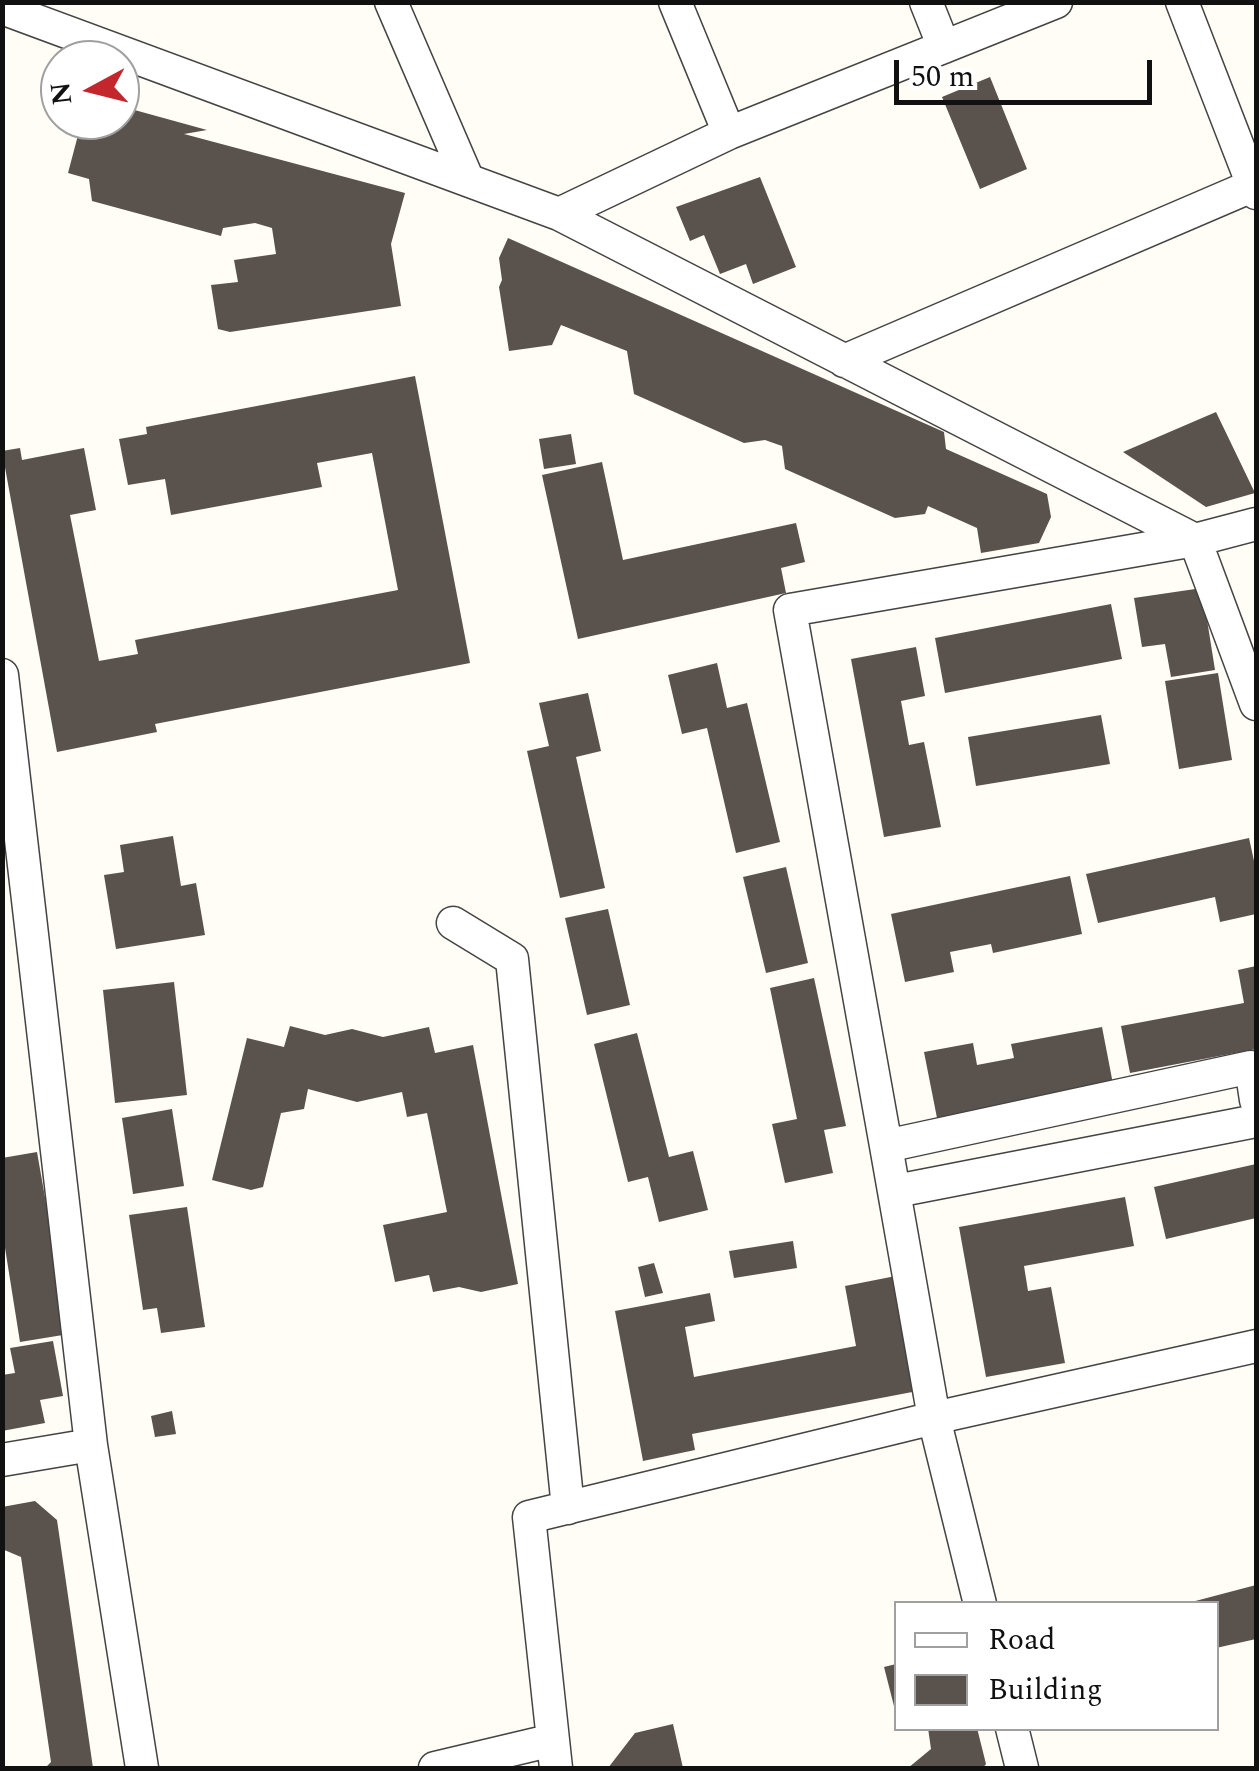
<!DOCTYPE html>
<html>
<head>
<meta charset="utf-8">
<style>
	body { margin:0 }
	#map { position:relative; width:1259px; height:1771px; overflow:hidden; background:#fffdf5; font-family:Spectral,serif }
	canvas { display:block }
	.frame { position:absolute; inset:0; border:5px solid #111; pointer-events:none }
	.legend { position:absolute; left:894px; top:1601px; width:325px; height:130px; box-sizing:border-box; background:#fff; border:2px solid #a0a0a0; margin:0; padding:12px 18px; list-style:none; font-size:30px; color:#111 }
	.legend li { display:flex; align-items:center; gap:20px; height:50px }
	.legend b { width:50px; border:2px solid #a0a0a0 }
	.north { position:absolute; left:40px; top:40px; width:100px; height:100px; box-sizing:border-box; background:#fff; border:2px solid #a0a0a0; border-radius:50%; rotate:263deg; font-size:28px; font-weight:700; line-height:40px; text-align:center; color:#111 }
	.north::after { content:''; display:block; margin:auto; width:35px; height:45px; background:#c4262e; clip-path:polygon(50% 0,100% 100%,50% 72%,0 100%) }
	.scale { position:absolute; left:894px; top:60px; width:258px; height:45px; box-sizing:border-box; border:5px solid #111; border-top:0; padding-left:12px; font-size:30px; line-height:35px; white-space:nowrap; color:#111; -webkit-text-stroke:8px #fff; paint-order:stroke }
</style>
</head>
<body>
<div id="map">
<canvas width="1259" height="1771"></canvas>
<div class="frame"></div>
<ul class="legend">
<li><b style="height:12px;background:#fff"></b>Road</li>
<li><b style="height:28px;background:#5a524d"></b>Building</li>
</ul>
<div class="north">N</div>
<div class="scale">50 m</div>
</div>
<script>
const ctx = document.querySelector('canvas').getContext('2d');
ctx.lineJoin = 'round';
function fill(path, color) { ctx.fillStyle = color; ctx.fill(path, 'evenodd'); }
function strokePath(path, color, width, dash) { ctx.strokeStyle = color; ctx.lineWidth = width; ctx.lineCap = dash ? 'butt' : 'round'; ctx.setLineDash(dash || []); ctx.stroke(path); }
fill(new Path2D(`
	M990 77 1027 169 980 189 942 97Z
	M120 106 207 130 184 134 405 193 391 244 401 306 230 332 218 329 211 285 238 282 234 260 276 254 272 228 255 223 223 228 221 236 92 201 89 179 68 173 82 120H120Z
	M760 177 796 267 753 284 746 264 720 274 704 235 690 241 676 207Z
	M508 238 944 432 946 449 1047 494 1051 517 1039 543 981 553 977 528 928 506 925 514 895 518 785 469 782 446 765 440 744 443 634 394 627 351 561 325 552 345 509 351 499 287 502 280 499 258Z
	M415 376 470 663 155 724 157 732 57 752 2 451 20 448 22 460 84 448 96 510 70 515 99 661 138 654 135 640 398 590 372 453 317 463 322 487 171 515 165 479 128 485 119 439 147 434 146 427Z
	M1216 412 1255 493 1206 507 1123 452Z
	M571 434 576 464 544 469 539 439Z
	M602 462 623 560 796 523 805 562 781 568 786 593 578 639 542 475Z
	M1202 588 1215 670 1171 677 1165 644 1142 647 1134 598Z
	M1111 604 1122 659 945 693 935 638Z
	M916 647 925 696 901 701 909 745 924 742 941 827 884 837 851 659Z
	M717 663 727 708 747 703 780 842 736 853 707 728 682 734 668 675Z
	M1218 673 1232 760 1179 769 1165 681Z
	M588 693 601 751 576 757 605 888 560 898 527 751 549 746 539 703Z
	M1101 715 1110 764 976 786 968 737Z
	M173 836 181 886 196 883 205 935 116 949 104 875 124 872 120 845Z
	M1249 838 1256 870V914L1220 922 1215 897 1098 923 1086 874Z
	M786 867 808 963 766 973 743 877Z
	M1070 876 1082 934 993 953 991 944 950 952 954 972 905 982 891 914Z
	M608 909 630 1005 587 1015 565 918Z
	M1256 966V1049L1130 1073 1121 1026 1244 1003 1238 970Z
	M814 978 846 1126 824 1130 833 1173 785 1183 772 1124 797 1119 770 988Z
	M174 982 187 1095 115 1103 103 990Z
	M290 1026 325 1035 352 1029 383 1037 429 1027 435 1053 473 1045 518 1284 481 1292 459 1287 433 1292 429 1275 395 1282 383 1225 447 1212 427 1113 407 1117 402 1092 357 1102 308 1089 304 1109 281 1113 263 1187 251 1190 212 1180 247 1038 284 1047Z
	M1102 1027 1113 1084 937 1118 924 1052 973 1043 977 1065 1014 1058 1011 1044Z
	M637 1033 669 1157 693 1151 708 1210 659 1222 648 1177 628 1182 594 1044Z
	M172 1109 184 1186 133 1194 122 1118Z
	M37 1152 69 1334 20 1342 2 1229V1158Z
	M1256 1164V1218L1166 1239 1154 1187Z
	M1125 1197 1134 1246 1024 1266 1028 1291 1051 1287 1065 1363 986 1377 959 1227Z
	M187 1207 205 1327 161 1333 157 1308 143 1310 129 1215Z
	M793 1241 797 1268 734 1278 729 1251Z
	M654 1263 663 1293 645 1297 638 1267Z
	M906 1274 928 1389 692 1434 695 1450 643 1461 615 1311 710 1293 715 1321 685 1327 694 1377 856 1346 845 1286Z
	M53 1341 63 1396 40 1400 45 1423 2 1431V1375L15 1373 10 1348Z
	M172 1411 176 1434 155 1437 151 1416Z
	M35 1501 57 1520 93 1768H45L51 1762 21 1557 2 1549V1507Z
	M1256 1585V1639L1216 1648V1604H1184Z
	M896 1664V1709L895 1710 884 1667Z
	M673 1724 683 1768H608L635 1733Z
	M928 1728H977L986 1764 983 1768H908L931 1749Z`), '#5a524d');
const minor = new Path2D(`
	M391 2 467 178
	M675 2 729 133
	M926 2 944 47
	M1182 2 1256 193
	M2 8 559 214 1195 540 1256 704
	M559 214 729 133 1056 2
	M844 361 1254 185
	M2 675 91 1445 142 1768
	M453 923 512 959 568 1508
	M886 1146 790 610 1195 540 1256 524
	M896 1191 1256 1121
	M2 1460 91 1445
	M980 1604 934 1418 1256 1346
	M1012 1728 1022 1768
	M435 1768 553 1740
	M556 1768 529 1517 934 1418 886 1146 1251 1067 1256 1100`);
strokePath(minor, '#444', 35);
strokePath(minor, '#fff', 32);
</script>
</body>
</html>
